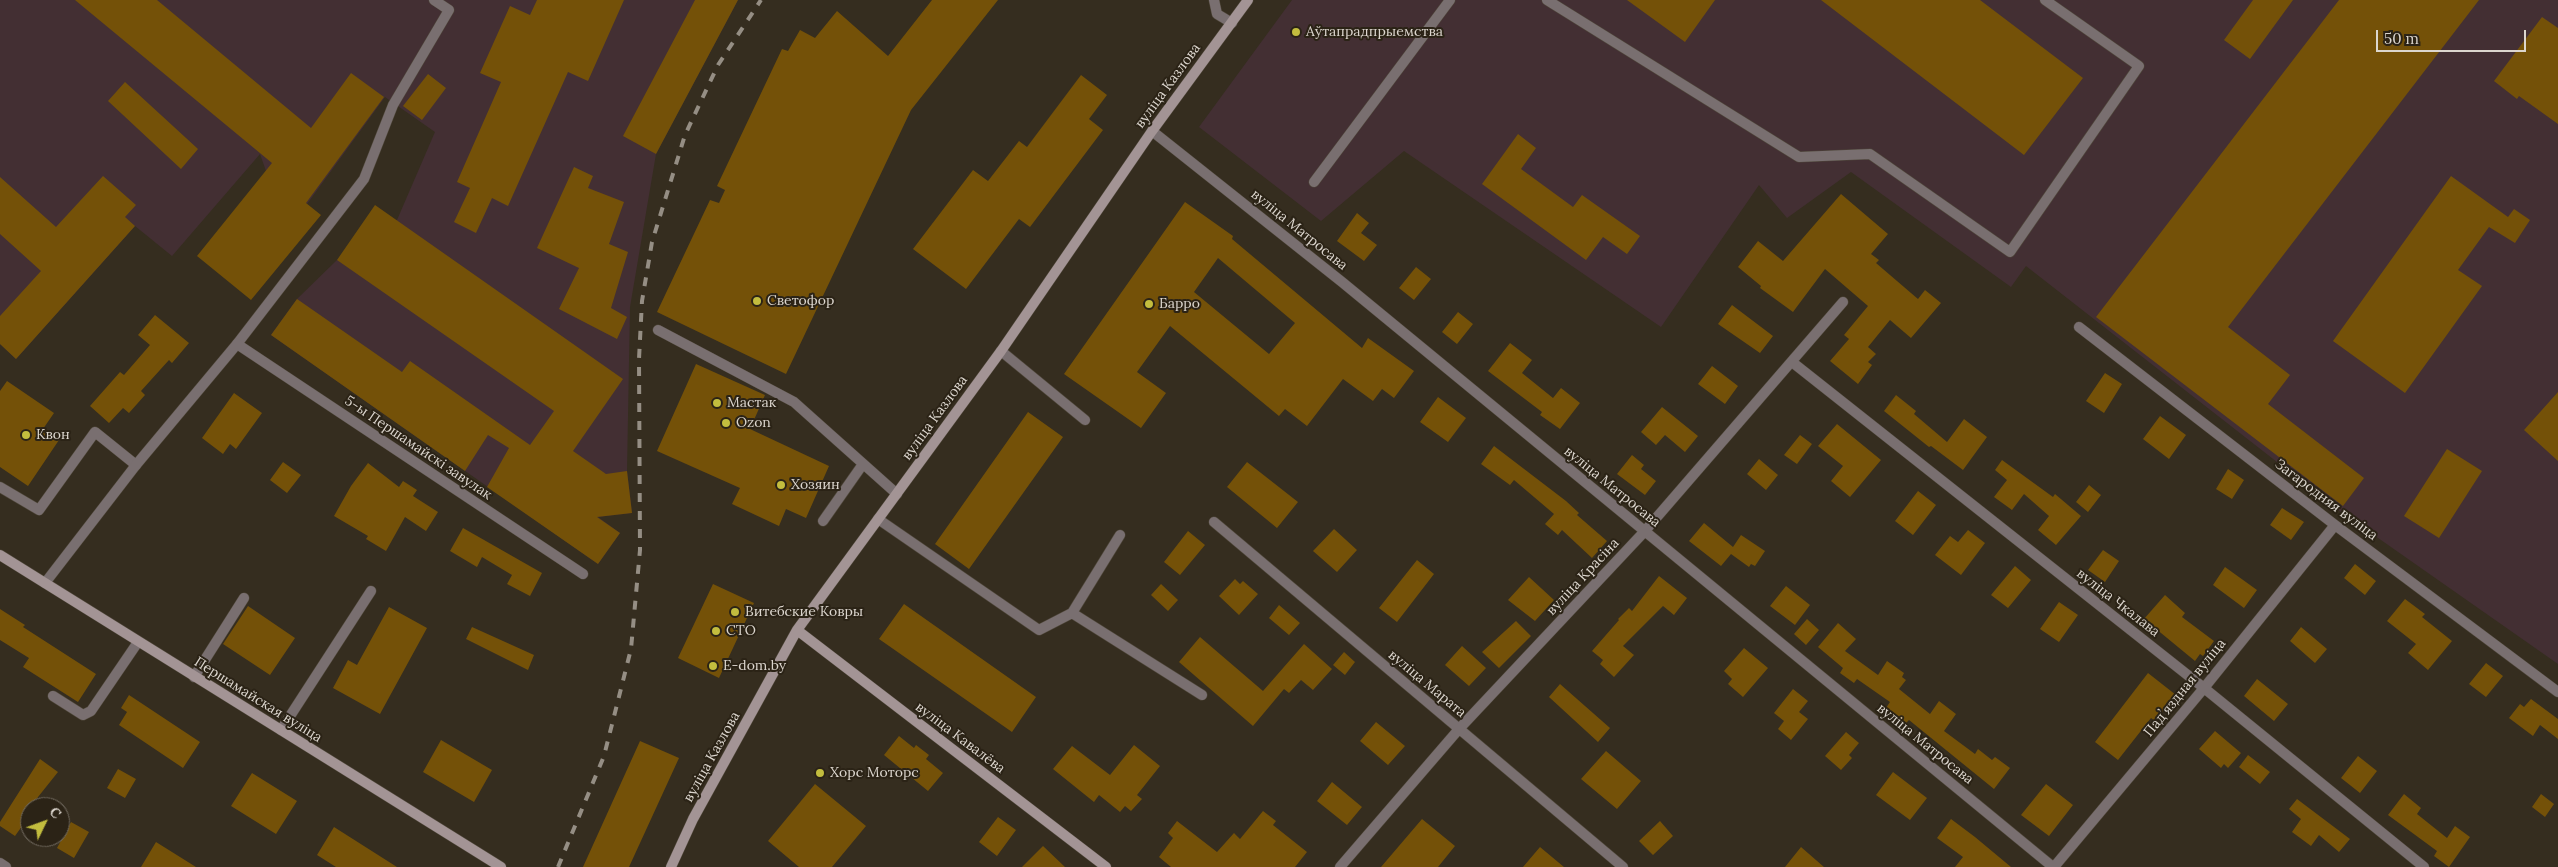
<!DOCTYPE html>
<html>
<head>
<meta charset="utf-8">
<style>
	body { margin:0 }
	#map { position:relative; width:2558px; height:867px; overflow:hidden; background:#352d1f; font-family:Lora,serif }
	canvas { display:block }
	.north { position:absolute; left:20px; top:797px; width:50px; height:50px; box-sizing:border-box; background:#2b2316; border:1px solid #726b60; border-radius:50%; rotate:48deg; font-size:14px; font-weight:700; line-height:20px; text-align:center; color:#dcd6ce }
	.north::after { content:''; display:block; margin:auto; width:18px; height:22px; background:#c3bd3e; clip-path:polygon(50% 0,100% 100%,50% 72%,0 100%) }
	.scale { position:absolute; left:2376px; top:30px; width:150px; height:22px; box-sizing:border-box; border:2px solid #dcd6ce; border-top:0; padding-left:6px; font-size:15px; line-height:18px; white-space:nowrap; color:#dcd6ce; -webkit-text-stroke:4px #2b2316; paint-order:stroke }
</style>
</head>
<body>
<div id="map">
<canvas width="2558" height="867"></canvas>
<div class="north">С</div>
<div class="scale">50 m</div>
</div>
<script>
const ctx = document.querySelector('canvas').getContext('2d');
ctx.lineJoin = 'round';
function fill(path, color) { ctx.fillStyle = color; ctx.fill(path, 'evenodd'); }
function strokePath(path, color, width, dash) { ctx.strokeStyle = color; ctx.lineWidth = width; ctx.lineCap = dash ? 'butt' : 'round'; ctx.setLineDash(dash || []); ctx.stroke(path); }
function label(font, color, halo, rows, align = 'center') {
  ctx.font = font + ' Lora,serif'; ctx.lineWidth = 4; ctx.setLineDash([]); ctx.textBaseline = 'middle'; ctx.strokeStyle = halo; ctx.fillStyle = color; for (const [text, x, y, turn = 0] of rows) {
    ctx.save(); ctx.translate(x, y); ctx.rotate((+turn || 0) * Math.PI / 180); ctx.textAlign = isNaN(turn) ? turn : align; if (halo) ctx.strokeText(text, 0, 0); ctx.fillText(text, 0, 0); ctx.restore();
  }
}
fill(new Path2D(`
	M0 0H738L656 154 630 307 627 471 632 513 598 517 620 533 598 564 271 335 297 299 337 260 397 220 435 132 385 97 307 204 266 171 260 154 172 256 135 226 16 359 0 344Z
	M1292 0H2558V664L2341 512 2026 266 2011 287 1851 172 1787 218 1759 185 1661 327 1404 151 1321 221 1199 127Z`), '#432f33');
fill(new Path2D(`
	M75 0H157L311 128 351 73 384 97 306 203 321 215 251 300 197 256 272 163Z
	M537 0H624L588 81 568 72 508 206 492 198 476 233 454 222 470 188 457 182 501 82 480 73 510 6 530 15Z
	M695 0H738L656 154 623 136Z
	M932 0H998L911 110 786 374 657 312 710 200 719 203 725 190 717 186 782 49 788 51 800 30 815 38 837 11 888 56Z
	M1627 0H1715L1685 42Z
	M1821 0H1980L2083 78 2024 155Z
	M2253 0H2293L2250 59 2224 40Z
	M2339 0H2479L2228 327 2290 375 2268 404 2364 478 2343 506 2096 317Z
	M2542 17 2558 28V124L2519 96 2517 99 2494 81Z
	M428 74 446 88 422 120 403 106Z
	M1081 75 1107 95 1089 119 1103 130 1030 227 1019 219 966 289 913 249 973 170 988 181 1019 141 1027 147Z
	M125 82 198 149 181 169 108 101Z
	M1518 134 1536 148 1521 169 1573 207 1582 195 1640 236 1627 254 1603 237 1586 260 1482 184Z
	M574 167 593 176 588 188 624 202 609 244 628 252 611 308 627 317 617 339 559 309 579 268 537 248Z
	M103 176 136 205 125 217 135 226 16 359 0 344V316L41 271 0 234V177L56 227Z
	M2451 176 2508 217 2514 209 2530 220 2515 243 2489 227 2458 270 2482 286 2405 393 2333 341Z
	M1841 194 1888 234 1871 254 1879 260 1876 263 1918 299 1925 290 1941 303 1911 338 1890 320 1868 347 1876 354 1868 362 1872 365 1858 384 1830 361 1849 339 1844 335 1868 306 1825 269 1793 312 1760 288 1761 286 1738 267 1758 241 1783 261Z
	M1185 202 1233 236 1232 239 1362 348 1368 338 1414 371 1394 398 1382 389 1373 401 1343 379 1307 426 1285 409 1279 416 1170 326 1137 372 1166 393 1141 428 1064 374ZM1218 258 1295 323 1269 354 1194 292Z
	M375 205 623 379 573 451 606 474 627 471 632 513 597 517 620 533 598 564 487 487 509 448 488 435 465 471 271 335 297 299 402 372 410 361 530 445 554 411 337 260Z
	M1357 213 1369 223 1361 233 1377 245 1364 261 1337 241Z
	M1416 267 1431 279 1414 300 1399 288Z
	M1732 305 1773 336 1760 353 1718 324Z
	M1458 312 1473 324 1457 344 1442 332Z
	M155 315 189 343 172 363 169 360 141 391 145 395 129 413 123 408 109 423 90 406 120 372 124 375 150 345 138 335Z
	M1510 343 1532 360 1522 373 1553 398 1561 388 1580 403 1560 429 1540 415 1542 412 1488 371Z
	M696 364 765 395 750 429 829 466 806 518 786 509 779 526 732 504 740 488 657 451Z
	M1712 366 1738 386 1725 404 1698 384Z
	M2105 373 2122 384 2104 413 2086 401Z
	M7 381 54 413 43 429 59 440 28 486 0 467V391Z
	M2558 392V461L2524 430Z
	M234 393 262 413 236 449 230 444 223 454 202 438Z
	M1896 395 1916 411 1914 414 1947 442 1964 419 1987 437 1963 470 1931 446 1929 447 1884 411Z
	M1438 397 1466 418 1448 442 1420 422Z
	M1662 407 1698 436 1685 452 1665 435 1656 445 1641 432Z
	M1028 412 1063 437 969 569 935 544Z
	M2160 416 2186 435 2169 459 2143 439Z
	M1837 424 1881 460 1850 497 1831 481 1843 466 1818 446Z
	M1800 435 1812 444 1797 464 1784 455Z
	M1494 446 1566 501 1579 513 1577 515 1607 541 1592 558 1562 530 1558 535 1545 524 1554 514 1514 480 1510 485 1481 464Z
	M2447 449 2482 471 2439 538 2404 516Z
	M1632 455 1644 465 1641 469 1656 481 1645 495 1617 474Z
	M1759 459 1778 475 1766 490 1747 474Z
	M2002 460 2053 497 2055 494 2081 516 2056 545 2038 530 2049 516 2024 494 2012 510 1994 497 2007 480 1995 470Z
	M283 462 301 475 287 493 270 480Z
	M1247 462 1298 502 1277 528 1227 487Z
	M368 463 399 487 403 481 417 490 413 496 438 512 426 531 405 517 386 551 366 539 368 536 334 516 351 486Z
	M2228 469 2244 480 2232 499 2216 489Z
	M2089 485 2101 495 2088 512 2076 502Z
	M1918 491 1936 505 1913 535 1895 521Z
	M2282 508 2304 522 2291 540 2270 525Z
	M1704 523 1733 547 1741 535 1765 551 1755 566 1751 564 1749 567 1731 554 1721 566 1689 541Z
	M463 528 542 573 530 596 507 584 512 575 482 557 477 567 450 551Z
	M1334 529 1357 550 1337 572 1313 551Z
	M1968 530 1985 543 1961 575 1935 555 1950 536 1958 542Z
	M1188 531 1205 545 1180 575 1164 562Z
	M2103 550 2119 561 2105 582 2088 570Z
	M1417 560 1434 574 1397 622 1379 608Z
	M2355 564 2376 581 2365 595 2344 578Z
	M2015 566 2031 580 2008 608 1991 595Z
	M2225 567 2257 590 2244 608 2213 585Z
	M1659 576 1687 598 1674 615 1663 606 1623 646 1634 655 1614 677 1600 664 1603 660 1592 651 1619 620 1618 619 1629 608 1632 611Z
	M1529 577 1554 600 1535 621 1508 600Z
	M1235 579 1240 584 1243 581 1258 594 1239 615 1219 596Z
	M713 584 754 603 719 678 678 658Z
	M1161 584 1178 600 1168 611 1151 595Z
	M1786 586 1810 605 1795 625 1770 606Z
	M2165 595 2185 613 2182 617 2214 641 2203 656 2200 654 2195 661 2144 619Z
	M2405 599 2425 614 2422 617 2452 641 2428 670 2408 653 2416 644 2387 621Z
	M2059 602 2078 615 2059 642 2040 629Z
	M904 604 1036 697 1012 732 879 639Z
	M1279 605 1300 623 1289 635 1269 618Z
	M248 606 295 638 270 675 223 644Z
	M389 607 427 628 380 714 333 688 348 660 357 665Z
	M0 609 25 625 23 627 96 674 78 702 23 667 29 658 0 640Z
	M1807 619 1819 630 1806 645 1794 634Z
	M1516 621 1531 636 1499 668 1482 652Z
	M1838 623 1856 639 1845 651 1878 675 1887 661 1904 673 1902 677 1906 680 1899 689 1930 714 1939 701 1956 714 1944 731 1975 754 1978 749 1992 760 1995 757 2010 768 1994 789 1909 720 1906 723 1886 708 1890 702 1857 679 1854 683 1840 673 1843 668 1818 647Z
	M472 627 534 655 528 670 466 639Z
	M2301 627 2327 649 2315 663 2290 641Z
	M1200 637 1263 691 1304 644 1332 669 1313 690 1301 680 1289 693 1284 689 1253 726 1179 662Z
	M1462 646 1486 668 1469 686 1445 665Z
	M1744 648 1768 668 1743 697 1728 684 1732 679 1724 671Z
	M1344 652 1355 662 1345 675 1333 665Z
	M2486 663 2503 676 2486 697 2469 684Z
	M2148 673 2176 695 2155 721 2151 718 2118 760 2095 742Z
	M2257 679 2288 704 2274 721 2244 696Z
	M1560 684 1610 728 1598 742 1549 697Z
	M1793 689 1808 701 1799 712 1808 719 1791 740 1778 729 1784 721 1774 713Z
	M129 695 200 742 183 768 119 725 127 712 121 708Z
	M2531 699 2558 719V739L2540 725 2533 736 2509 718 2520 704 2524 707Z
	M1376 722 1405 746 1388 765 1360 741Z
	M2215 731 2241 753 2228 768 2224 764 2221 768 2199 749Z
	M1846 732 1859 743 1849 755 1852 758 1841 770 1825 756Z
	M899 736 914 748 916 745 929 755 926 759 943 773 928 791 884 755Z
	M441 740 492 770 474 802 423 772Z
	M640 741 679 758 629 867H583Z
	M1134 745 1160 766 1137 795 1142 799 1131 811 1125 806 1120 812 1099 795 1094 802 1053 769 1072 746 1110 775Z
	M1606 751 1641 781 1617 809 1581 779Z
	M2248 755 2270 772 2260 784 2239 767Z
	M2358 756 2377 771 2360 793 2341 778Z
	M40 759 58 772 30 807V826L25 822 15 836 0 826V822Z
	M118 769 136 779 125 798 107 788Z
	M1893 772 1927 798 1910 820 1876 795Z
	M252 773 297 801 276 834 231 806Z
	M1332 782 1362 807 1347 825 1317 801Z
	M815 784 866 826 832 867H799L768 841Z
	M2046 784 2073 805 2049 836 2021 815Z
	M2404 794 2421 808 2417 814 2447 838 2455 826 2470 837 2449 867 2434 856 2437 851 2388 815Z
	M2541 794 2554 804 2545 817 2532 807Z
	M2297 799 2350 839 2339 852 2319 835 2311 846 2292 832 2301 819 2289 809Z
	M1263 811 1276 821 1273 825 1307 852 1295 867H1171L1159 857 1173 838 1168 833 1177 821 1217 852 1234 833 1240 839Z
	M998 817 1016 830 997 856 979 842Z
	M1422 819 1455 846 1438 867H1381Z
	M1951 819 1975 837 2011 867H1955L1963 857 1937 838Z
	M1660 821 1673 836 1653 855 1639 841Z
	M71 822 89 832 74 858 57 848Z
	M334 827 397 867H336L317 855Z
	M156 842 196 867H141Z
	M1043 846 1065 867H1022Z
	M1540 847 1564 867H1523Z
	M1801 847 1824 867H1785Z`), '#745108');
const lane = new Path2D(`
	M1214 0 1217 14 1232 23
	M1547 0 1799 157 1870 154 2010 252 2139 66 2045 0
	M1314 182 1450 0
	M658 330 794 402 897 494
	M237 344 364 179 393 105 449 10 434 0
	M1001 351 1085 420
	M0 487 39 510 95 432 136 465
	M878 519 1039 630 1072 613 1120 535
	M823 521 863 464
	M1072 613 1202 695
	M194 677 244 598
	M53 696 83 715 91 711 138 642
	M281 730 371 591`);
const street = new Path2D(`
	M1152 131 1342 282 2053 867
	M2079 327 2335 525 2558 692
	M1792 362 2204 688 2424 867
	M1214 522 1623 867
	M45 583 136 465 237 344 583 574
	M0 863 6 867
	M1340 867 1459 729 1644 532 1843 302
	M2054 867 2204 688 2335 525`);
const secondary = new Path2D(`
	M0 555 501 867
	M797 630 1106 867
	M671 867 693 819 797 630 1001 351 1152 131 1248 0`);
strokePath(lane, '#50483b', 11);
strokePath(street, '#50483b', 11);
strokePath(secondary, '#50483b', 11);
strokePath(lane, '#796f70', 10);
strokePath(street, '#796f70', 10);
strokePath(secondary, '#a39495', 10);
strokePath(new Path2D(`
	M558 867 604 756 631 649 640 550 639 359 642 301 652 242 685 135 718 65 761 0`), '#958e84', 4, [9, 9]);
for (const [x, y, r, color] of [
	[1296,32,5,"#c3bd3e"],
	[757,301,5,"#c3bd3e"],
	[1149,304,5,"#c3bd3e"],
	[717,403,5,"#c3bd3e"],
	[726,423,5,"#c3bd3e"],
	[26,435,5,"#c3bd3e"],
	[781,485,5,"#c3bd3e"],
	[735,612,5,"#c3bd3e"],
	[716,631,5,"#c3bd3e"],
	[713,666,5,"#c3bd3e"],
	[820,773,5,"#c3bd3e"]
]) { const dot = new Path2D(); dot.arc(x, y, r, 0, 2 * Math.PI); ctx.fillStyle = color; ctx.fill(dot); strokePath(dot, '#2b2316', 2); }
label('14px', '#dcd6ce', '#2b2316', [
	["Аўтапрадпрыемства",1306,32],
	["Светофор",767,301],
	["Барро",1159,304],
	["Мастак",727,403],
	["Ozon",736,423],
	["Квон",36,435],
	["Хозяин",791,485],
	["Витебские Ковры",745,612],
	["СТО",726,631],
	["E-dom.by",723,666],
	["Хорс Моторс",830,773]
], 'left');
label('14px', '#dcd6ce', '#2b2316', [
	["вуліца Казлова",1168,86,-54],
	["вуліца Матросава",1299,230,39],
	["вуліца Казлова",935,418,-54],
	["5-ы Першамайскі завулак",418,448,34],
	["вуліца Матросава",1612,487,39],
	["Загародняя вуліца",2326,500,37],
	["вуліца Красіна",1583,577,-47],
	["вуліца Чкалава",2118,603,38],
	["вуліца Марата",1427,684,40],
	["Падʼяздная вуліца",2185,688,-51],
	["Першамайская вуліца",258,700,32],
	["вуліца Кавалёва",960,738,37],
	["вуліца Матросава",1925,744,39],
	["вуліца Казлова",712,757,-61]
]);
</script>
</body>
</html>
